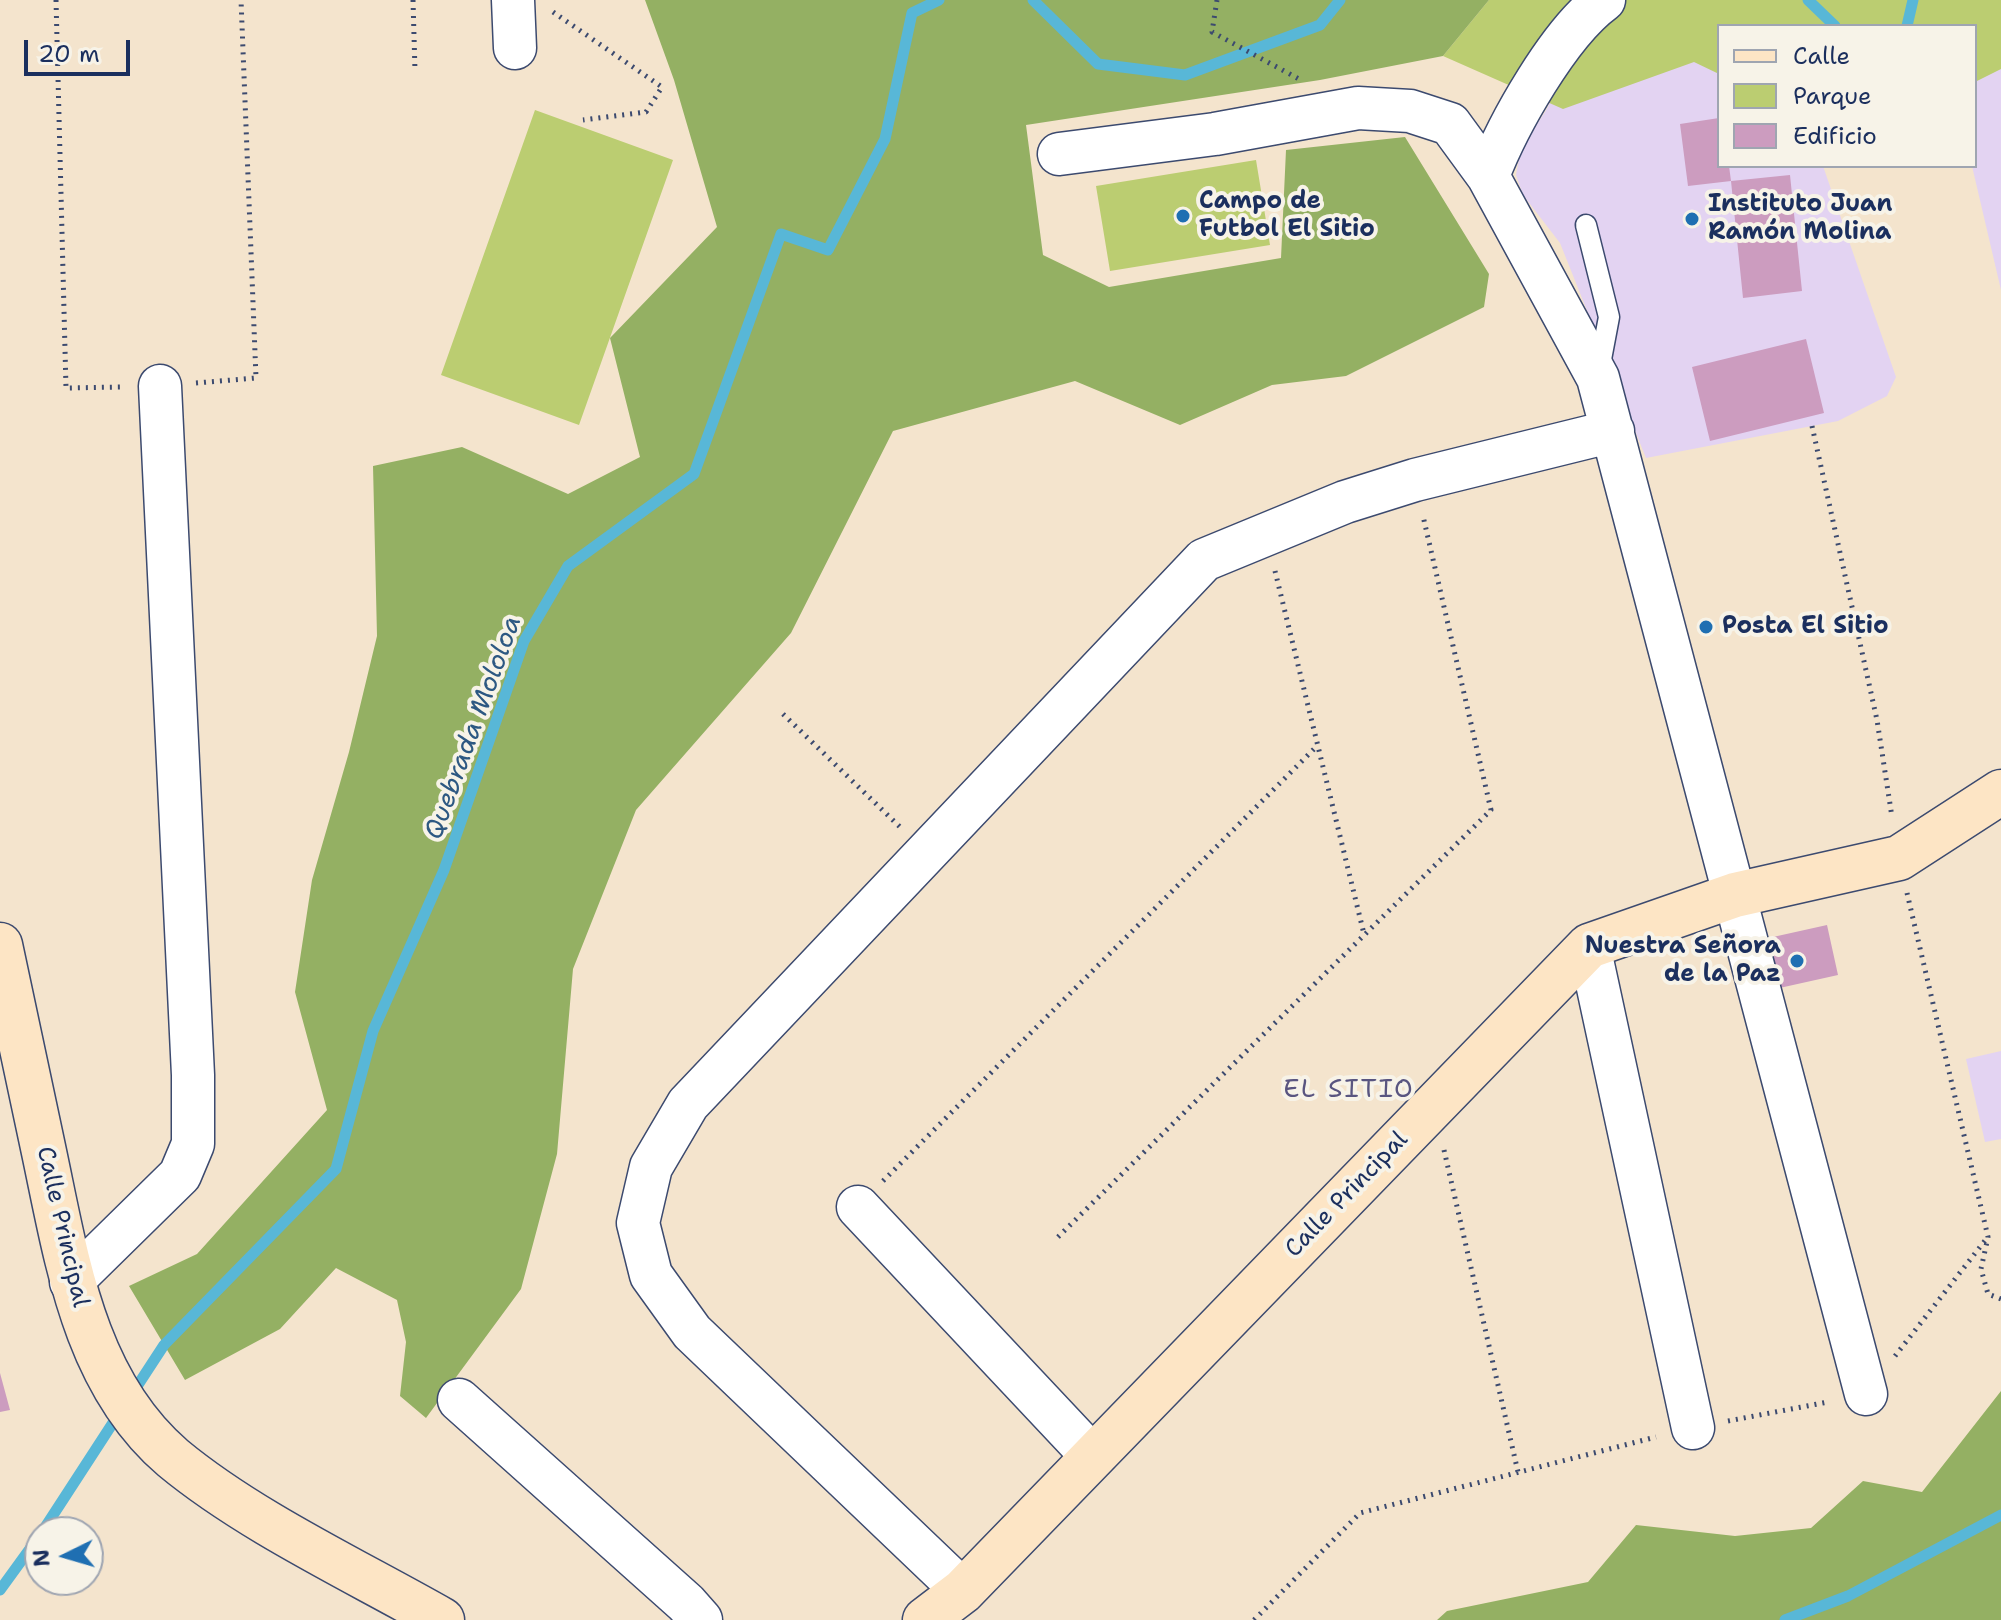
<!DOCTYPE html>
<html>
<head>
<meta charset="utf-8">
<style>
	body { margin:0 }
	#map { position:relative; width:2001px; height:1620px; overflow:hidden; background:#f4e4cd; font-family:"Shantell Sans",sans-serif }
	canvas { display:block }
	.legend { position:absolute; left:1717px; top:24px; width:260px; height:144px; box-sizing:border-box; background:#f7f3e8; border:2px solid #9fa5b1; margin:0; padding:10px 14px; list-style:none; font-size:24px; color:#1b2f5e }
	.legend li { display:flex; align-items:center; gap:16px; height:40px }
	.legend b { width:40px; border:2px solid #9fa5b1 }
	.north { position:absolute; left:24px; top:1516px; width:80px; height:80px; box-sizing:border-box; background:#f7f3e8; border:2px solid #9fa5b1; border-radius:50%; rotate:265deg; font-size:22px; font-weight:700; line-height:32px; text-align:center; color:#1b2f5e }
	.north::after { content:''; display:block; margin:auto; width:28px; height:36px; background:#1f6fb2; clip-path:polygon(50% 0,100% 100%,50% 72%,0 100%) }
	.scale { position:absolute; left:24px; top:40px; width:106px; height:36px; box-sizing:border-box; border:4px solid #1b2f5e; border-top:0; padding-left:10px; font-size:24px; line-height:28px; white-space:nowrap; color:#1b2f5e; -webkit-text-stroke:6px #f7f3e8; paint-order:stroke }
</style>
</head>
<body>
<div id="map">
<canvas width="2001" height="1620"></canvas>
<ul class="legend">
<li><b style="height:10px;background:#fde5c5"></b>Calle</li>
<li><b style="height:22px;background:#bbcd71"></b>Parque</li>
<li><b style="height:22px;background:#cc9cbf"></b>Edificio</li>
</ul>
<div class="north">N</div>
<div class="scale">20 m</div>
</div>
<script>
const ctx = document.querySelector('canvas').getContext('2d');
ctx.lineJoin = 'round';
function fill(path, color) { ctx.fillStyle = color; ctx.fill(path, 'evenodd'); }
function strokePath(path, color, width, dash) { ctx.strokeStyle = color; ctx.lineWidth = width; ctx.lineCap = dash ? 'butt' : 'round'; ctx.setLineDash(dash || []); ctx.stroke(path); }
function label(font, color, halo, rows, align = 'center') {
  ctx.font = font + ' "Shantell Sans",sans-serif'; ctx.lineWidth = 8; ctx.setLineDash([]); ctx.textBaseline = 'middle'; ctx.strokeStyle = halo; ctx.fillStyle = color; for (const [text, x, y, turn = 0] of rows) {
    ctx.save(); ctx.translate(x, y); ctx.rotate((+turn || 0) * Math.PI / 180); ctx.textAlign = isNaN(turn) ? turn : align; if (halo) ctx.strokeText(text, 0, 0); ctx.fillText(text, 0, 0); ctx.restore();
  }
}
fill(new Path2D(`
	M1633 0 1719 26V166H1823L1896 377 1887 396 1838 421 1646 458 1560 243 1523 195 1516 175 1521 148 1545 112 1575 56Z
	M2001 0V290L1972 166H1975V26Z
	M2001 1051V1139L1985 1142 1966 1059Z`), '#e3d3f2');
fill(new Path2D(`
	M1489 0H2001V69L1975 82V26H1719V74L1694 62 1563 109 1443 56Z
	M535 110 673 160 579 425 441 375Z
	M1256 160 1270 245 1110 271 1096 186Z`), '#bbcd71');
fill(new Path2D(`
	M645 0H1489L1443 56 1320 80 1026 125 1043 255 1109 287 1281 258 1286 150 1405 137 1489 274 1484 307 1346 376 1272 385 1180 425 1075 381 893 431 791 633 636 810 573 969 557 1154 521 1289 426 1418 400 1396 406 1342 397 1300 336 1268 280 1329 185 1380 129 1286 197 1254 327 1110 295 992 312 880 349 752 377 636 373 466 462 447 568 494 640 457 610 338 717 227 674 80Z
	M2001 1391V1620H1437L1447 1611 1588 1582 1636 1525 1735 1536 1811 1528 1863 1481 1922 1492Z`), '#94b063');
strokePath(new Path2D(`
	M1033 0 1098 64 1185 75 1320 25 1340 0
	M1808 0 1835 26
	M1907 26 1913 0
	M132 1394 164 1345 336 1169 373 1031 444 870 524 641 568 566 694 474 781 234 828 250 885 139 912 13 939 0
	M42 1532 120 1412
	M0 1590 40 1535
	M1785 1620 1848 1596 2001 1515`), '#58b7d7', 11);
fill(new Path2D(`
	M1719 118V166H1729L1731 181 1688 186 1680 124Z
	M1790 175 1802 291 1743 298 1731 181Z
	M1806 339 1824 413 1710 441 1692 367Z
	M1827 925 1838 975 1766 991 1755 941Z
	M0 1373 10 1410 0 1412Z`), '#cc9cbf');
const lane = new Path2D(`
	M1586 225 1609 317 1599 370`);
const street = new Path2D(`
	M513 0 515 48
	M1059 154 1215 134 1358 108 1410 111 1450 124 1488 176 1598 378 1866 1394
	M1488 176C1508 124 1559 33 1604 0
	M1589 946 1693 1428
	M858 1207 1093 1457
	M71 1282 180 1175 193 1144V1075L160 386
	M459 1400 686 1603 701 1620
	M963 1591 692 1332 651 1275 638 1223 651 1167 688 1104 1204 560 1345 502 1415 480 1613 431`);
const secondary = new Path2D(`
	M0 945C15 1014 29 1083 44 1152 67 1260 84 1382 173 1458 249 1521 356 1571 442 1620
	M925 1620 963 1591 1589 946 1735 895 1899 858 2001 792`);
strokePath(lane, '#3c4a6f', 23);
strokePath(street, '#3c4a6f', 45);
strokePath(secondary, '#3c4a6f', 47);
strokePath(new Path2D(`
	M56 0 66 388 122 387
	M413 0 415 71
	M1217 0 1212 32 1299 79
	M553 12 662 87 646 112 583 120
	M196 383 256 378 241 0
	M1812 426 1877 720 1892 817
	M1275 571 1364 934
	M783 714 900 827
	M1907 893 1988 1237 1981 1269 1988 1294 2001 1299
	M1444 1150 1518 1472
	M883 1181 1317 746
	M1058 1237 1491 810 1423 516
	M1895 1356 1987 1238
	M1728 1421 1828 1402
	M1254 1620 1360 1513 1656 1437`), '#3c4a6f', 5, [2, 6]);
strokePath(lane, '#fff', 20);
strokePath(street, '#fff', 42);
strokePath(secondary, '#fde5c5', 44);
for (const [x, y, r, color] of [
	[1183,216,8,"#1f6fb2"],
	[1692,219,8,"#1f6fb2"],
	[1706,627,8,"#1f6fb2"],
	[1797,961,8,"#1f6fb2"]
]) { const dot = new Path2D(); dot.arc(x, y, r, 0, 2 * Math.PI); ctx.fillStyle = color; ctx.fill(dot); strokePath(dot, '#f7f3e8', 3); }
label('bold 24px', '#1b2f5e', '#f7f3e8', [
	["Campo de",1199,202],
	["Futbol El Sitio",1199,230],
	["Instituto Juan",1708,205],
	["Ramón Molina",1708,233],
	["Posta El Sitio",1722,627],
	["Nuestra Señora",1781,947,"right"],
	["de la Paz",1781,975,"right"]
], 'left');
label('24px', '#1b2f5e', '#f7f3e8', [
	["Calle Principal",1347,1195,-46],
	["Calle Principal",62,1227,77]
]);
label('italic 26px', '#2d5882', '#f7f3e8', [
	["Quebrada Mololoa",474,728,-70]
]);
ctx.letterSpacing = '2px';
label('26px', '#595580', '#f7f3e8', [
	["EL SITIO",1349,1090]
]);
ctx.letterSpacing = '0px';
</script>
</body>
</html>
